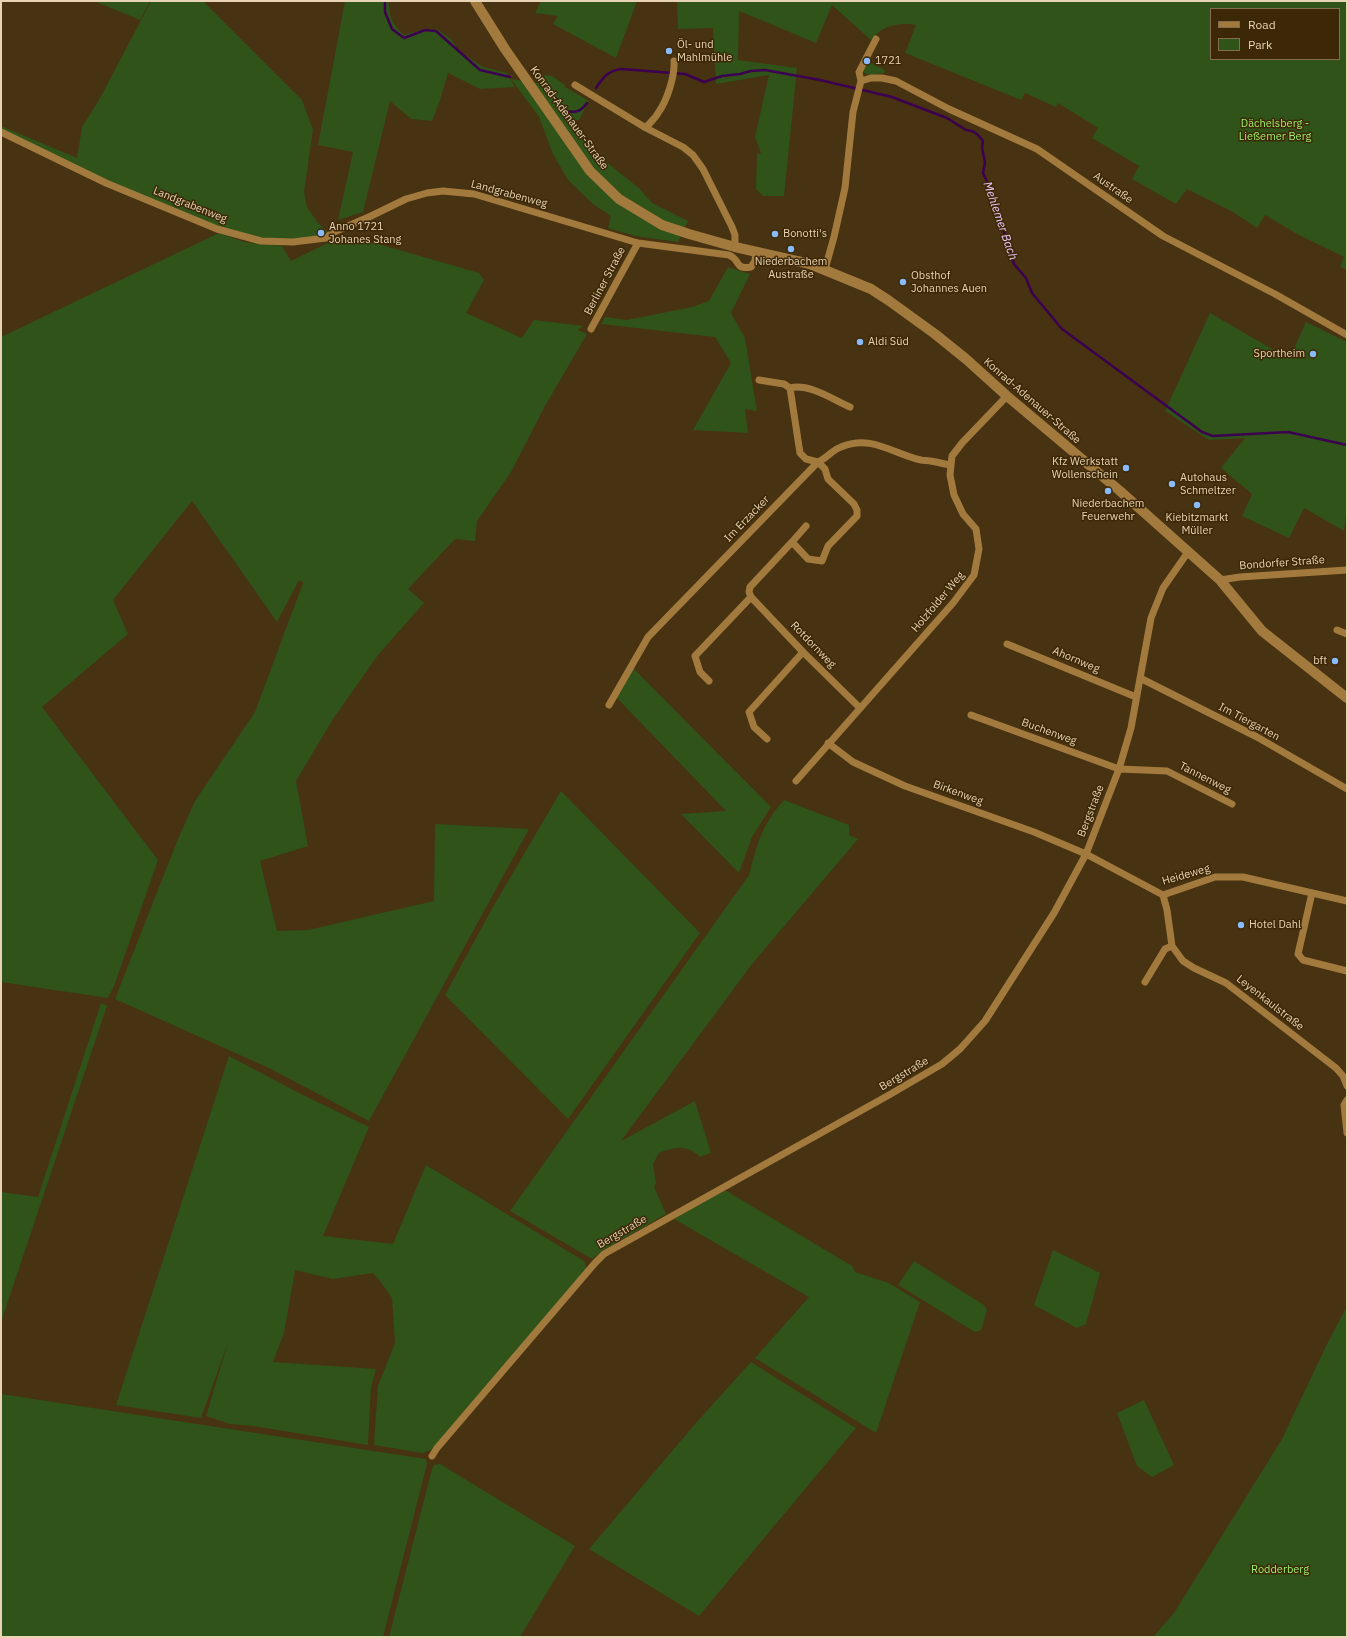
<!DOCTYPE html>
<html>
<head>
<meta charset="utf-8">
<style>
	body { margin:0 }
	#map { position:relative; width:1348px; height:1638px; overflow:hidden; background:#473211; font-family:"IBM Plex Sans",sans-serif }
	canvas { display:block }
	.frame { position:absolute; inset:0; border:2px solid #e9d3b5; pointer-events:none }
	.legend { position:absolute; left:1210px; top:8px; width:130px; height:52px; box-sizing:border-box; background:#3c2806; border:1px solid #816c4c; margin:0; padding:5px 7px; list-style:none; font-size:12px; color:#e9d3b5 }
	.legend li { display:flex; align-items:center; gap:8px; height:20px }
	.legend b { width:20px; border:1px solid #816c4c }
</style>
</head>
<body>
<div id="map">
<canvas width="1348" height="1638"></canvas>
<div class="frame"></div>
<ul class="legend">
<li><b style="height:5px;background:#a37a3e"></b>Road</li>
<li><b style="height:11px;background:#305319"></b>Park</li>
</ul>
</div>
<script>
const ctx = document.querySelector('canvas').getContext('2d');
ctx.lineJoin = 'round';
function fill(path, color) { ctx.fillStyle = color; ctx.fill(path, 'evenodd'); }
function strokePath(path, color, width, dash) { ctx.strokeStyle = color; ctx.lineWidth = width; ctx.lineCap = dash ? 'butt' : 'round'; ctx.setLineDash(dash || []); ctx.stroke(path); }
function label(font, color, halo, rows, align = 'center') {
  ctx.font = font + ' "IBM Plex Sans",sans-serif'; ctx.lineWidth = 3; ctx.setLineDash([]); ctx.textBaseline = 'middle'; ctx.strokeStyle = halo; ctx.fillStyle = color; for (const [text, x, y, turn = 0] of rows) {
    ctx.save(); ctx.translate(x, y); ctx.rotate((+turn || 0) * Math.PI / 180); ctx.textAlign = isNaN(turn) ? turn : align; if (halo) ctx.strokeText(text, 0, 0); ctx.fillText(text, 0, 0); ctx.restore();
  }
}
fill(new Path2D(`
	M94 1H150L140 20Z
	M151 1H203L302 100 313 130 304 192 307 207 318 223 329 233 325 236 293 239 262 238 218 227 106 180 1 129V126L77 158 82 127 99 100Z
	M345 1H389C388 15 393 26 404 35L424 29H437L452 40 458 50 483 67 507 73 515 87 480 89 448 73 440 100 432 121 411 119 390 101 363 212 338 220 353 152 318 145Z
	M541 1H637L616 58 553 24 558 16 535 13Z
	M677 1H1347V270L1340 267 1344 257 1297 234 1265 215 1257 228 1233 212 1187 189 1176 204 1132 179 1139 166 1092 138 1098 128 1058 103 1056 107 1025 93 1021 100 905 53 916 25C899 22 881 26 871 40L832 5 816 43 739 11 738 60 797 68 784 196H763L756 189 757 154 761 153 755 137 769 75 716 84 713 28 678 29ZM1211 9H1339V59H1211Z
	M867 61 885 70 884 73 868 75 863 72Z
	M545 75 552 76 565 85V87L589 101 579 120 568 121 569 124 604 160 640 189 652 203 688 221 678 242 635 236 608 228 611 216 593 204 568 180 553 154 539 117 511 79 537 83 539 78Z
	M219 233 244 242 282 246 291 261 342 236 354 237 479 273 484 280 466 313 522 338 534 320 583 326 578 330 587 334 545 406 511 472 477 521 475 541 455 539 408 589 424 603 378 655 333 719 296 781 308 846 260 861 277 931 308 930 434 901 435 824 529 829 369 1121 271 1069 115 999 178 839 195 801 255 712 303 583 299 580 277 622 192 501 113 600 128 634 42 707 158 860 114 986 108 998 1 982V337Z
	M728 267 750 274 731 313 745 338 757 411 745 409 748 433 693 430 731 363 715 337 601 324 605 317 627 320 692 307 709 301Z
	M1210 313 1272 349 1291 355 1306 322 1347 342V507L1344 531 1304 508 1289 538 1242 516 1252 494 1221 468 1245 438 1209 440 1165 411Z
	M632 667 771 807 752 837 739 873 681 814 726 811 616 697Z
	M561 791 700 933 568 1119 445 995 494 905Z
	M784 800 849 825V835L858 839 752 964 621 1141 695 1101 711 1153 700 1157C686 1144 675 1147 659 1153L653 1164 656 1183 654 1187 666 1214 602 1251 592 1259 510 1211 749 875C758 842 761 826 784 800Z
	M101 1003 107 1006 1 1322V1192L38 1197Z
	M229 1056 303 1095 369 1127 323 1236 393 1244 426 1165 584 1261 586 1266V1269L431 1450 422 1453 374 1445 378 1386 395 1343 392 1298 380 1281 373 1273 333 1279 295 1270 284 1333 273 1362 376 1369 371 1387 368 1445 254 1426 230 1424 206 1416 228 1343 201 1418 116 1405Z
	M725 1190 852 1266 855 1272 889 1283 920 1302 876 1433 755 1358 809 1297 674 1219Z
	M1053 1250 1100 1273 1086 1324 1077 1328 1034 1305Z
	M914 1261 984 1305 987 1310 981 1330 975 1332 898 1285Z
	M1347 1306V1637H1153L1174 1613 1282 1439 1326 1346Z
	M751 1362 856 1428 699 1616 589 1549 695 1424Z
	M1 1394 426 1459 427 1464 383 1637H1Z
	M1144 1400 1174 1465 1152 1477 1137 1466 1117 1413Z
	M440 1464 575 1546 520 1637H389L432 1469 434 1465Z`), '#305319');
strokePath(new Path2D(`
	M385 1V12L392 29 404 38 425 30 436 31 480 70 510 77
	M545 85 566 111C577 113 581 111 587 103
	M596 88C603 77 609 70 622 69L685 74 704 82 722 76 740 74 751 71 765 70 820 80 892 97 918 107 947 118 966 130 972 131 977 134 983 141 982 148 985 162 983 173 990 188 1014 264 1026 278 1032 293 1062 329 1202 432 1213 436 1288 432 1347 445`), '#3c0050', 2.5);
strokePath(new Path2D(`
	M861 81 871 78H882L896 81 949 109 1037 149 1163 236 1275 294 1347 335
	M575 85 646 128 683 147 693 155 703 169 732 227 735 235V247
	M646 128C650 122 655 119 658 113 667 101 675 76 674 61
	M1 132 106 183 217 229 261 241 293 242 326 238 332 233 371 216 406 199 427 193 443 191 474 194 638 243 729 255C741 260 734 270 751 267L755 261 756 251
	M825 269 834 237 845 188 853 112 861 81 859 72 876 39
	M591 329 638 243
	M759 380 784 384 790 388
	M792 542 806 526
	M1220 580 1240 577 1347 570
	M751 597 749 592 750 587 792 542 808 559 822 561 828 546 857 516V510L854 504 828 479 825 469 818 462 806 459 800 453 790 388C809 383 832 399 850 407
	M1337 630 1347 634
	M1007 644 1136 697
	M1140 678 1257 737 1347 789
	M709 681 700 672 695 656 751 597 803 652 860 708
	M609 705 648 637 818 462C827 458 832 450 841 447 871 434 893 454 921 460 924 461 927 460 930 461 937 462 944 464 951 465
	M971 715 1119 769 1167 771 1232 804
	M767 739 754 727 749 712 803 652
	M828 743 853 762 905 786 1034 832 1086 854 1163 895 1215 877H1243L1347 901
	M796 781 953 603 974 575 979 549 976 529 963 514 954 495 950 475 952 456 962 443 1007 396
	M1312 893 1298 954 1303 960 1347 971
	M1163 895 1167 910 1172 946 1183 961 1194 968 1226 983 1336 1068 1343 1076 1347 1086
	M1145 982 1165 949 1172 946
	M1347 1100 1344 1105 1347 1133
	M432 1456 437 1448 595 1263 604 1254 889 1095 942 1064 960 1049 985 1021 1054 913 1086 854 1119 769 1131 728 1151 618 1163 588 1188 552`), '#a37a3e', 7);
strokePath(new Path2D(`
	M475 1 505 49 590 171 619 199 662 225 689 234 735 247 810 264 871 289 888 300 935 334 966 359 1007 396 1120 491 1220 580 1262 631 1347 698`), '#a37a3e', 10);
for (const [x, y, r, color] of [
	[669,51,4,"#88bafc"],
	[867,61,4,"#88bafc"],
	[321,233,4,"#88bafc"],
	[775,234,4,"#88bafc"],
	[791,249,4,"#88bafc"],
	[903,282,4,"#88bafc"],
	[860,342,4,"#88bafc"],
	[1313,354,4,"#88bafc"],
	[1126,468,4,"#88bafc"],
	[1172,484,4,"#88bafc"],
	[1108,491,4,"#88bafc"],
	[1197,505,4,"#88bafc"],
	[1335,661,4,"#88bafc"],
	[1241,925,4,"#88bafc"]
]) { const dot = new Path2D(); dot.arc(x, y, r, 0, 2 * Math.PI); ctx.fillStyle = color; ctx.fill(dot); strokePath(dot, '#3c2806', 1.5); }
label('11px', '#e9d3b5', '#3c2806', [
	["Öl- und",677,45],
	["Mahlmühle",677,58],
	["1721",875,61],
	["Anno 1721",329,227],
	["Johanes Stang",329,240],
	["Bonotti's",783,234],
	["Niederbachem",791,262,"center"],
	["Austraße",791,275,"center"],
	["Obsthof",911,276],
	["Johannes Auen",911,289],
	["Aldi Süd",868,342],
	["Sportheim",1305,354,"right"],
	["Kfz Werkstatt",1118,462,"right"],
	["Wollenschein",1118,475,"right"],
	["Autohaus",1180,478],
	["Schmeltzer",1180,491],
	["Niederbachem",1108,504,"center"],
	["Feuerwehr",1108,517,"center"],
	["Kiebitzmarkt",1197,518,"center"],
	["Müller",1197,531,"center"],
	["bft",1327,661,"right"],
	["Hotel Dahl",1249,925]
], 'left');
label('11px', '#e9d3b5', '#3c2806', [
	["Konrad-Adenauer-Straße",569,118,54],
	["Austraße",1113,188,35],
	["Landgrabenweg",509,194,15],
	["Landgrabenweg",190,205,22],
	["Berliner Straße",605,281,-62],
	["Konrad-Adenauer-Straße",1032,401,41],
	["Im Erzacker",747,519,-46],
	["Bondorfer Straße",1282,563,-4],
	["Holzfolder Weg",938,602,-50],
	["Rotdornweg",813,645,46],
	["Ahornweg",1076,660,23],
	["Im Tiergarten",1249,722,28],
	["Buchenweg",1049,732,20],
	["Tannenweg",1205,778,27],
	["Birkenweg",958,793,20],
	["Bergstraße",1091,811,-69],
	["Heideweg",1186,875,-16],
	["Leyenkaulstraße",1270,1003,38],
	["Bergstraße",904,1074,-31],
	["Bergstraße",622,1232,-30]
]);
label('11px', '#9cf367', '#3c2806', [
	["Dächelsberg -",1275,124],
	["Ließemer Berg",1275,137],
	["Rodderberg",1280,1570]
]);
label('italic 12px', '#e9c6f8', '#3c2806', [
	["Mehlemer Bach",1000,221,71]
]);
</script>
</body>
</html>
